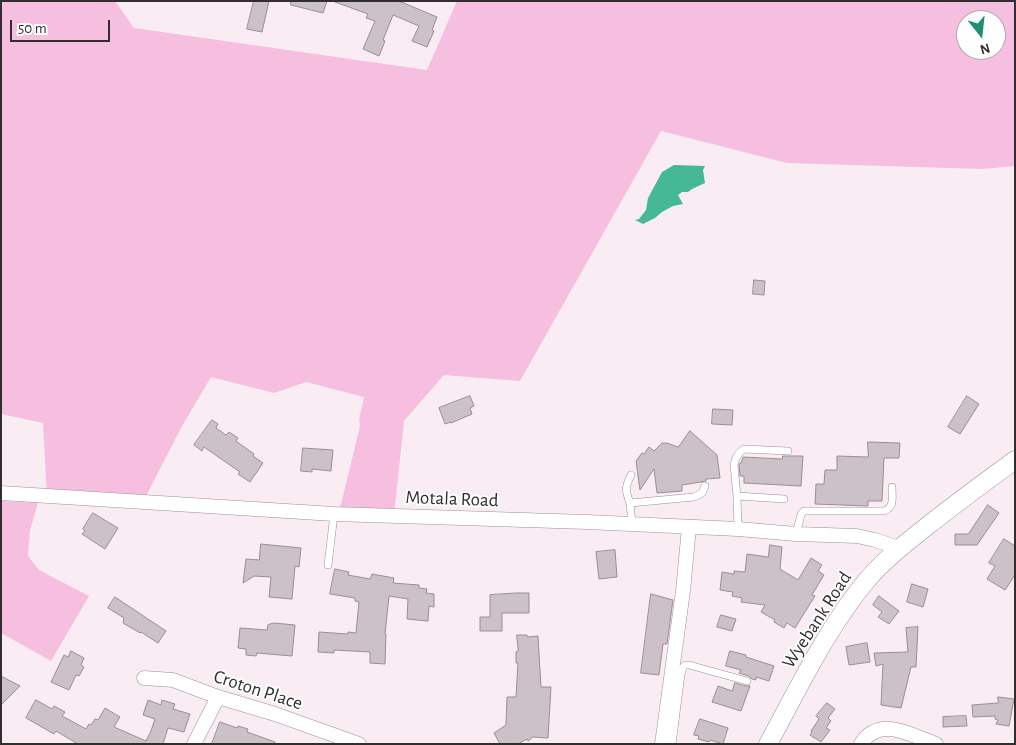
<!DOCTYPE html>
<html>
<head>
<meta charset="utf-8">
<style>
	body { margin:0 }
	#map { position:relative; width:1016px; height:745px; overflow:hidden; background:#f9edf3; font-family:"Alegreya Sans",sans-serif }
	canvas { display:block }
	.frame { position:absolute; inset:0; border:2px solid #322e30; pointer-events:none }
	.north { position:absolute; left:956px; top:10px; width:50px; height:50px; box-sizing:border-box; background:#fefefe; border:1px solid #acabac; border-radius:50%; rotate:164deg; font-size:14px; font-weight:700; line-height:20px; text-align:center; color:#322e30 }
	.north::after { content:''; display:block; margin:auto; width:18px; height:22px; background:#1e9072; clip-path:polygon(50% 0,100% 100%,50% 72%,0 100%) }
	.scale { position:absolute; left:10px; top:20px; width:100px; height:22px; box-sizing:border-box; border:2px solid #322e30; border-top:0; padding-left:6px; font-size:15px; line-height:18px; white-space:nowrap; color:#322e30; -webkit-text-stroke:4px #fefefe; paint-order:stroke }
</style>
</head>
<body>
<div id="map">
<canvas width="1016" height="745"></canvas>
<div class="frame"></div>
<div class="north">N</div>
<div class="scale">50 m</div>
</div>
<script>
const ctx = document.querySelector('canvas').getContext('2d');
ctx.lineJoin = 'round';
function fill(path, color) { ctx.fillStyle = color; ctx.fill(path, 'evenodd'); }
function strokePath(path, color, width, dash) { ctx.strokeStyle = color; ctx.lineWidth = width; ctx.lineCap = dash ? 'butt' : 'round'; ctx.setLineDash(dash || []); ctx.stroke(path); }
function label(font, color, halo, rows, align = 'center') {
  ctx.font = font + ' "Alegreya Sans",sans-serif'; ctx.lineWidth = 4; ctx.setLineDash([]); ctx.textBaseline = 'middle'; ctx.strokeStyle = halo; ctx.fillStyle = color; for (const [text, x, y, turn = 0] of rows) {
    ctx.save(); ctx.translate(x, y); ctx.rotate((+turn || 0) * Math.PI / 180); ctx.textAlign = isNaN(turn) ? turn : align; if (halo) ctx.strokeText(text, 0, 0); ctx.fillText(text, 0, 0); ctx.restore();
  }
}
fill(new Path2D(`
	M1 1H115L134 28 427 70 457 1H1015V166L982 169 787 163 661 131 520 381 444 375 404 421 394 516 337 515 341 504 360 426 359 420 364 397 306 382 274 393 211 377 181 428 142 504 47 498 43 423 1 414ZM966 20H996V50H966Z
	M1 501 38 503 30 530 28 556 39 570 89 596 51 661 1 633Z`), '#f7bfdf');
fill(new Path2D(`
	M674 165 705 166 703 170 705 183 692 189 688 192H682L678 195 683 204 673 206 662 212 655 218 643 224 635 220 639 219 646 210 648 198 662 172Z`), '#45b996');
const building = new Path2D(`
	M254 1H269L262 32 247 29Z
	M291 1H327L323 13 291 5Z
	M335 1H399L437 17 432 30 434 31 427 47 412 41 419 26 393 15 383 40 385 41 379 56 363 49 375 21 366 18 368 14 335 2Z
	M754 280 765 281 764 295 753 294Z
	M470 396 474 406 470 408 472 414 451 423V422L445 424 439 408Z
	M967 396 979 404 960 434 948 427Z
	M713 409 733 410 732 425 712 424Z
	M212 420 218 424 216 428 226 435 229 432 238 438 236 441 254 454 253 456 263 463 250 482 238 474 240 472 204 447 202 451 194 445Z
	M690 431 717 455 720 478 706 479V481L701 482 682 485V491L657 493 654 469 640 490 636 461 642 453 644 454 649 447 654 451 662 443H667L678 447Z
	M868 442 900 443 899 458H884L882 501H868V506L815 504 816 484H824L825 470H837V456L868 457Z
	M303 448 333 450 331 471 312 469V472L301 471Z
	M783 456H803L801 486 744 483V476H740L739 465 740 463H741L743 457 782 459Z
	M988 505 999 513 977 545H955V534H968Z
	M93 513 118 528 105 549 82 534 85 531 83 529Z
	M1004 539 1015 546V575L1005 590 987 579 995 566 989 563Z
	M261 544 301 548 299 567 295 566 292 599 269 597 271 577 254 576 243 583 246 559 259 560Z
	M770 545 782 547 780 569 798 580 811 558 822 565 818 571 824 575 812 595 815 596 795 628 787 623 784 628 774 622 775 620 761 612 765 605 741 602 742 598 732 596 733 592 720 590 722 572 734 574V571L745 572 747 554 768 557Z
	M615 550 617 577 599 579 596 552Z
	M335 569 349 572 348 575 370 579 372 574 394 578 393 583 419 585V588L427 589 426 593 434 594V607L429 606 428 621 407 619 408 599 389 596 385 634H386L385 664 370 663V652L334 650V653L318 652 319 632 348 634V632L356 633 359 602 355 601V598L330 594Z
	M912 584 928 589 923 607 907 602Z
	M516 593H529V613H502V631H480V617H490V595Z
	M651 594 673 600 667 644H663L659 675 641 673Z
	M879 596 899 611 889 624 878 617 882 612 873 605Z
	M115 597 166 631 158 643 141 632 140 633 123 623 124 618 108 608Z
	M721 615 736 619 732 631 717 627Z
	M274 623 295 625 292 656 257 653 256 656 246 655V649L238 648 240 628 267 630 268 625Z
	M918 627 916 667H911L901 708 881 705 883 664 876 666 874 653 908 652 906 628Z
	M517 635H527V637L538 636 541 687H551L548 738 533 737 528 741 527 739 518 744H500L494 733 506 725 507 697H516L518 663H516V652L518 651Z
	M867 643 870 662 849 665 846 647Z
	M71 651 84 658 81 665 84 667 79 676 76 675 69 690 51 682 64 655 68 657Z
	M730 651 746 655V657L774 666 769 681 756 677V680L752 679 749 676 739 673 741 670 726 666Z
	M1 676 20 686 1 705Z
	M735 683 746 686H750L741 711 712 702 718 686 732 691Z
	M998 697 1014 699 1009 726 996 724 998 720 995 719V716L973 717 972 705 998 703Z
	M36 700 52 709 54 706 65 712 62 716 86 729 89 724 91 725 95 719 98 720 105 708 120 717 114 727 146 741 151 731 155 719 143 715 148 700 161 705 162 700 175 704 173 709 190 714 184 732 168 728 163 744H78L56 731 54 734 26 718Z
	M827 703 835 709 828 718 831 721 826 728 830 730 821 742 810 735 812 732 811 731 819 719 816 716Z
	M966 716 967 726 943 727V717Z
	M700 719 728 728 723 744 710 740 709 742 698 739 699 736 694 735Z
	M220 722 237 728 238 726 248 729 247 732 275 742V744H212Z`);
fill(building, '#cdc1c8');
strokePath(building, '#9a8e94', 1);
const service = new Path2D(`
	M737 496 734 465C735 458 738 453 744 449L788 451
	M630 503C625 490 625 487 631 475
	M632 524 630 503 694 497 702 493 705 486
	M738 529 737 496 784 499
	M796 534 801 515 802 513 804 511H884C895 507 892 497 892 487
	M328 565 334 514
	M672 744 681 674 683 667 685 665H689L747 681`);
const minor = new Path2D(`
	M1 493 334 514 587 522 738 529 796 534 857 536 875 540 899 548
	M144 678 173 680 218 697 275 714 359 744
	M194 744 218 697
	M662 744 683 591 689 527
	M861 744C879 715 911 735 936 744`);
const tertiary = new Path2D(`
	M768 744C798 689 827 628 867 580 884 560 906 543 926 527 955 504 985 482 1015 460`);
strokePath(service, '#9b9096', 8);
strokePath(minor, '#9b9096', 15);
strokePath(tertiary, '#9b9096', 19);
strokePath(service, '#fff', 7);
strokePath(minor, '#fff', 14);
strokePath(tertiary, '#fff', 18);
label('19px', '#322e30', '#fefefe', [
	["Motala Road",452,499,2],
	["Wyebank Road",817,620,-57],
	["Croton Place",258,690,18]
]);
</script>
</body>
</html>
